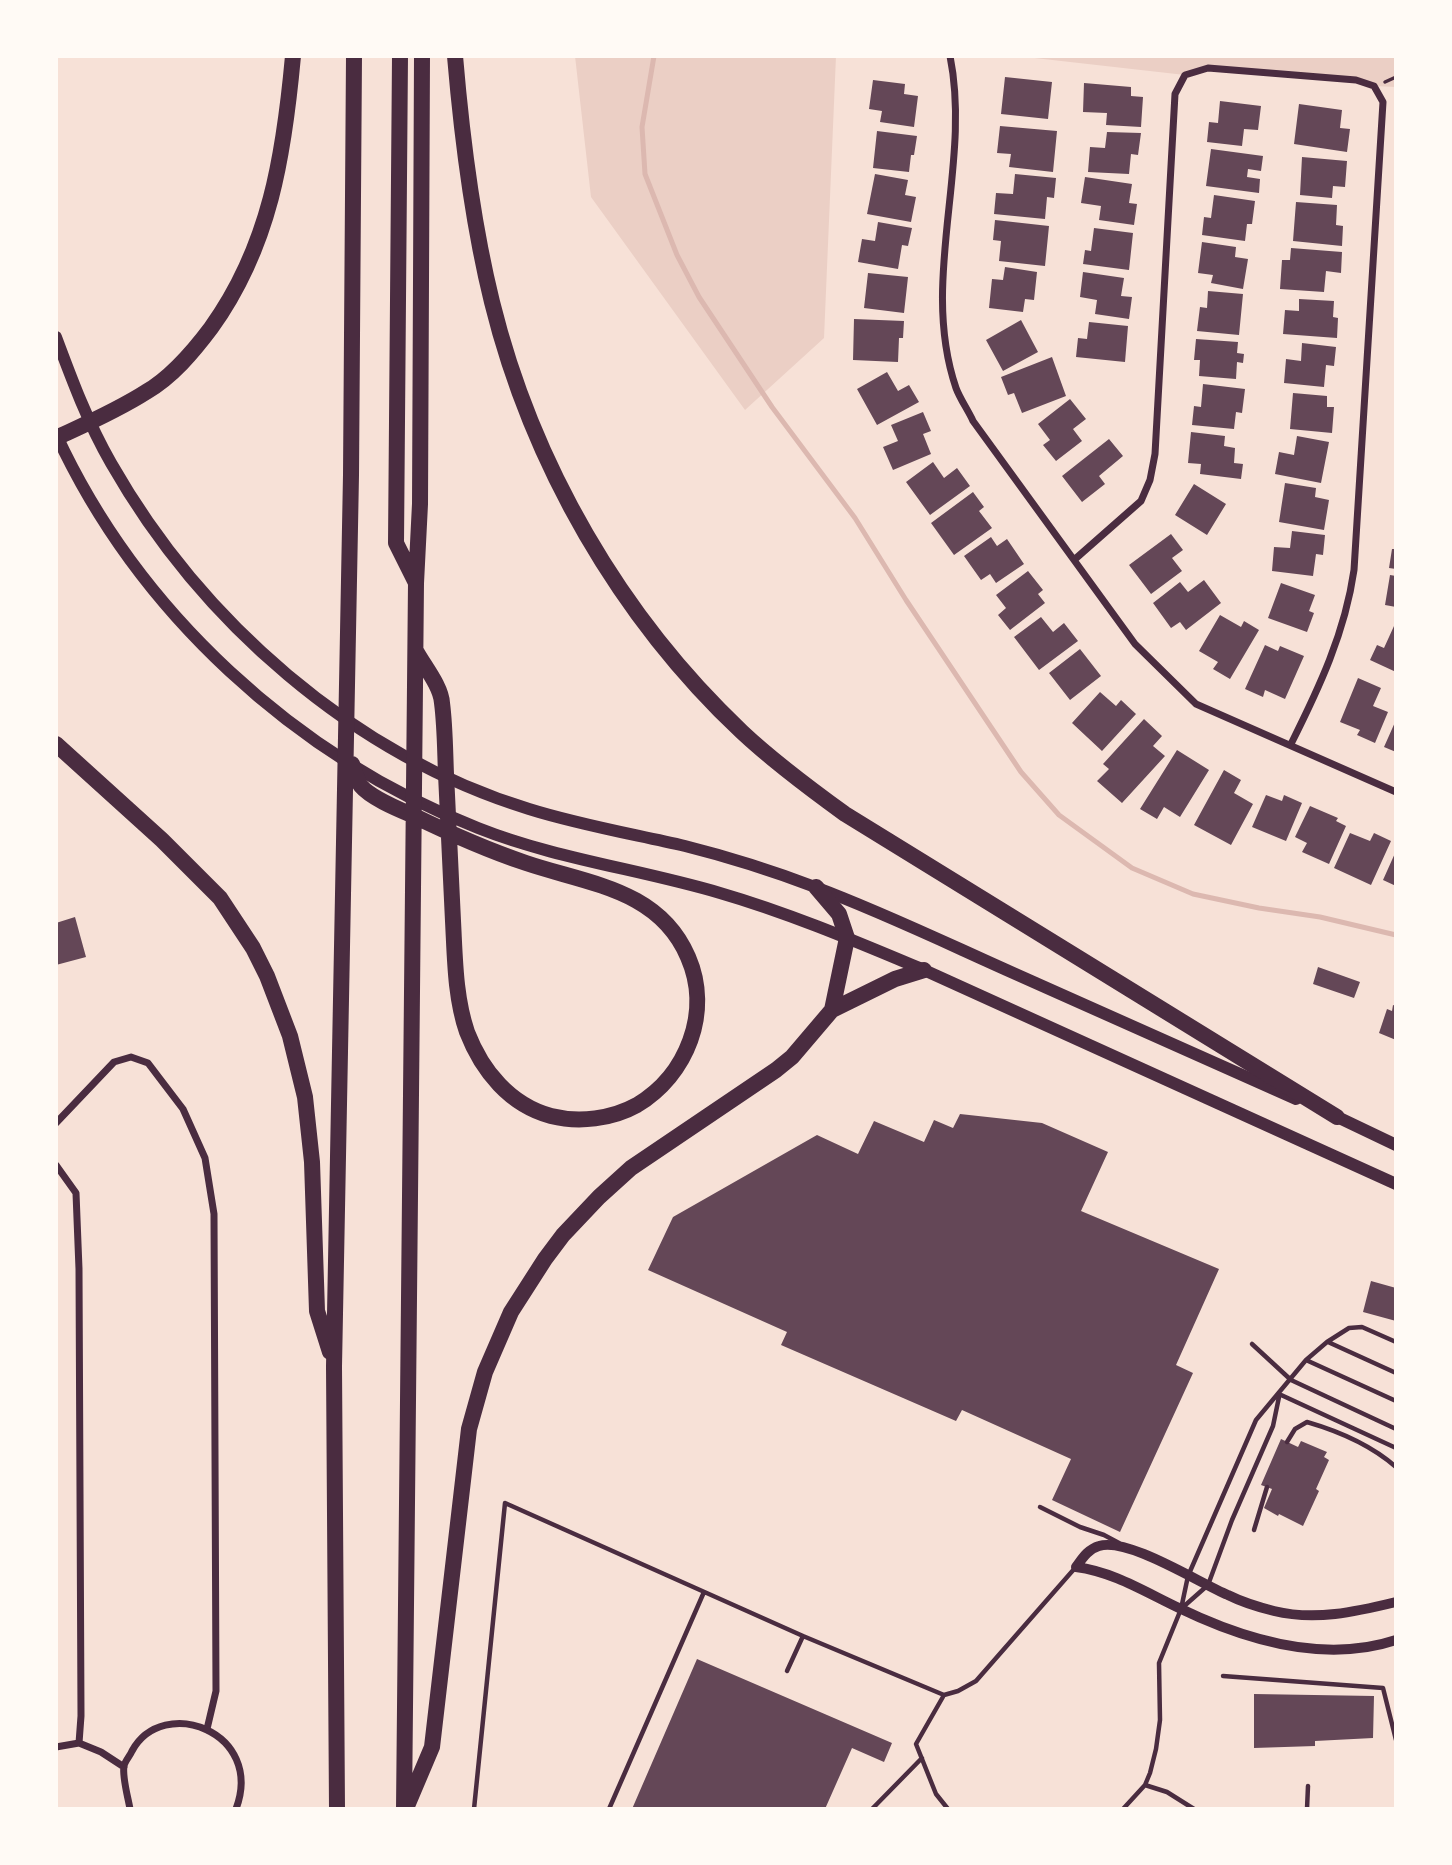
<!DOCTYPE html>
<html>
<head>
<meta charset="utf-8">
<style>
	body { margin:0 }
	#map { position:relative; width:1452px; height:1865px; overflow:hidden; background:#f7e1d7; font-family:"Noto Sans",sans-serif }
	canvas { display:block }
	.frame { position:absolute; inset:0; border:58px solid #fffaf5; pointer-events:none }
</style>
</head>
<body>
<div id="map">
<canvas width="1452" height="1865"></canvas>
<div class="frame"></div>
</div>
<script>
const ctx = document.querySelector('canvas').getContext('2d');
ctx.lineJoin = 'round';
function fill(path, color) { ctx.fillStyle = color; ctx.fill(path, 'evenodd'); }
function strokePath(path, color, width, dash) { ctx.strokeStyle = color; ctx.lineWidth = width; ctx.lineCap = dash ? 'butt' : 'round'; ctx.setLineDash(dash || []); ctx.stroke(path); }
fill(new Path2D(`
	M575 56H836L824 338 745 410 591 197Z
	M1017 56H1396V87L1374 86 1356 80 1208 68 1185 75Z`), '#ebcfc5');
strokePath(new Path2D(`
	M654 56 642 127 645 174 677 255 699 297 772 407 855 518 906 600 1021 772 1059 815 1132 868 1193 894 1259 908 1320 917 1396 935`), '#dcb8b0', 5);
fill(new Path2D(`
	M1005 77 1052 82 1048 119 1001 114Z
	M873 80 905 84 904 94 918 96 914 127 880 122 882 111 869 109Z
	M1084 83 1131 87V96L1143 97 1141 127 1106 125 1107 113 1083 112Z
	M1220 101 1261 106 1258 130 1244 129 1242 146 1207 142 1209 122 1218 123Z
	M1299 104 1342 110 1340 128 1350 129 1347 152 1294 144Z
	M1000 126 1057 131 1053 172 1009 167 1011 154 997 153Z
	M877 131 917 136 914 155H911L909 172 873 168Z
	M1107 132 1141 133 1138 155 1131 154 1129 174 1088 172 1090 147 1105 148Z
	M1211 149 1263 156 1261 171 1248 169 1247 177 1260 179 1259 193 1206 186Z
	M1302 157 1347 161 1345 187 1333 186 1332 198 1300 195Z
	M875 174 908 180 905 195 916 197 911 222 867 214Z
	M1015 174 1056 178 1054 198 1047 197 1045 219 994 214 996 193 1013 194Z
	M1085 177 1132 184 1129 203 1137 204 1134 225 1099 220 1101 206 1081 203Z
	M1214 195 1255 201 1252 224H1247L1245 241 1202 235 1204 217 1211 218Z
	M1296 202 1337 205 1336 225 1343 226 1342 246 1293 241Z
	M995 220 1049 226 1045 266 999 261 1001 241 993 240Z
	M878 222 912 228 908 246 902 245 898 269 858 262 862 239 875 241Z
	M1094 228 1133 233 1129 270 1083 264 1085 250 1091 251Z
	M1202 242 1236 247 1235 257 1248 259 1243 289 1211 283 1213 275 1198 273Z
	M1291 248 1342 252 1341 273 1326 271 1324 292 1280 289 1282 260H1290Z
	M1005 267 1037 272 1034 300 1025 299 1023 312 989 308 992 279 1003 280Z
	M1083 272 1124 278 1121 296 1132 297 1129 319 1095 314 1097 300 1080 297Z
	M868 273 908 277 904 313 864 308Z
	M1208 291 1243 294 1239 335 1197 331 1200 307 1207 308Z
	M1299 299 1334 301 1333 317 1338 318 1337 338 1283 334 1285 310 1299 311Z
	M854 319 904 321 903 338H899L898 362 853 360Z
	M1021 320 1038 352 1003 371 986 340Z
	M1089 322 1128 326 1125 362 1076 357 1078 338 1087 339Z
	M1196 339 1238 342 1237 353 1244 354 1243 363 1237 362 1236 379 1199 376 1200 360H1194Z
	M1302 343 1336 347 1334 366 1326 365 1324 387 1284 383 1286 359 1301 361Z
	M1052 357 1066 396 1022 413 1014 393 1008 395 1001 377Z
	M887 372 898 391 909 385 919 402 877 425 857 389Z
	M1203 384 1245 389 1242 413 1236 412 1234 429 1192 425 1194 406 1201 407Z
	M1293 393 1327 396V407H1334L1332 433 1290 429Z
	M1070 399 1086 419 1073 429 1082 441 1056 461 1043 445 1050 440 1038 424Z
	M923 412 931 431 923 434 931 454 893 470 883 447 898 441 891 425Z
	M1191 432 1225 436 1224 446 1235 448 1234 463 1243 464 1241 479 1200 474 1201 464 1188 463Z
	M1297 436 1329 442 1321 483 1275 474 1279 452 1294 455Z
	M1109 439 1123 456 1099 476 1105 484 1082 502 1062 476Z
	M933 462 944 478 957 468 970 486 930 515 906 482Z
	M1285 483 1316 488 1315 497 1329 500 1324 530 1279 522Z
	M1194 484 1226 504 1207 535 1175 515Z
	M973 492 984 507 979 511 992 528 954 555 931 523Z
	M1292 531 1325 535 1323 555 1316 554 1313 576 1272 571 1274 547 1290 548Z
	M1171 534 1183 550 1172 558 1182 571 1151 594 1129 565Z
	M991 537 997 546 1007 539 1024 564 996 583 990 574 981 580 964 556Z
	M1392 549H1396V569L1389 568Z
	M1028 571 1043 590 1038 594 1045 603 1010 630 998 615 1006 608 996 595Z
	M1390 575 1396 576V607L1385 605Z
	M1204 580 1221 603 1186 630 1180 622 1171 628 1153 603 1180 582 1188 592Z
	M1281 583 1315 595 1309 611 1314 613 1307 632 1268 618Z
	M1220 615 1241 627 1244 621 1259 630 1230 679 1213 669 1218 662 1199 651Z
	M1041 617 1053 632 1064 623 1078 641 1039 670 1014 637Z
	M1394 626 1396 627V672L1370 660 1377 645 1384 648Z
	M1265 645 1278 651 1280 646 1304 656 1285 699 1265 690 1263 697 1245 689Z
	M1080 649 1101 676 1070 700 1049 673Z
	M1358 678 1381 688 1373 706 1388 712 1375 743 1357 735 1360 730 1340 722Z
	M1100 692 1116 706 1121 700 1136 714 1102 751 1072 723Z
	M1144 719 1162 736 1153 746 1165 756 1122 803 1097 781 1109 769 1103 764Z
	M1396 720V752L1384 747Z
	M1177 750 1209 770 1180 817 1164 807 1157 819 1140 809Z
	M1224 770 1241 780 1234 793 1253 804 1231 845 1194 825Z
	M1266 795 1282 801 1284 795 1302 803 1286 841 1252 827Z
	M1310 806 1338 818 1336 821 1346 826 1329 864 1302 852 1307 843 1295 837Z
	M1350 833 1370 841 1374 833 1391 841 1371 885 1334 868Z
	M1396 851V886L1383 880Z
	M75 917 86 957 56 965V923Z
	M1318 967 1360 982 1354 998 1313 984Z
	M1393 1005 1396 1006V1040L1379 1033 1387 1009 1392 1011Z
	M960 1114 1042 1123 1108 1152 1081 1211 1219 1269 1176 1365 1193 1373 1120 1532 1052 1500 1071 1459 962 1410 956 1421 781 1345 787 1332 648 1270 673 1217 817 1135 858 1154 874 1121 924 1142 934 1120 953 1128Z
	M1371 1281 1396 1288V1321L1363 1312Z
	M1281 1439 1298 1447 1301 1441 1327 1452 1324 1457 1329 1460 1316 1489 1319 1491 1303 1526 1279 1514 1278 1516 1264 1508 1272 1489 1261 1485Z
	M697 1659 892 1743 884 1762 852 1748 825 1809H632Z
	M1254 1694 1374 1696 1373 1738 1315 1741V1746L1254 1748Z`), '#644757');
strokePath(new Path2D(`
	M1385 82 1396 77`), '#4a2c40', 3.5);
strokePath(new Path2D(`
	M1328 1342 1396 1373
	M1252 1344 1291 1380 1396 1429
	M1306 1360 1396 1401
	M1279 1394 1396 1448
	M1287 1442 1295 1429 1307 1422C1338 1431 1371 1445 1396 1467
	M1040 1507 1080 1527 1104 1535 1119 1543
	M1254 1530 1267 1487
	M1182 1608 1208 1585 1232 1520 1273 1426 1279 1397
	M787 1671 803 1636
	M1223 1676 1383 1688 1396 1740
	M944 1695 916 1744 936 1794 948 1809
	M1145 1785 1167 1792 1194 1809
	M474 1809 505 1503 803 1636 944 1695 958 1691 976 1681 1075 1568
	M609 1809 704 1592
	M872 1809 922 1758
	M1123 1809 1145 1785 1150 1773 1156 1749 1160 1720 1159 1663 1181 1609 1188 1576 1256 1420 1306 1360 1327 1342 1349 1328 1362 1327 1396 1342
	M1307 1809 1308 1786`), '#4a2c40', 4.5);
strokePath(new Path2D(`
	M950 56C972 165 919 280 956 388 960 399 968 410 973 421L1135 644 1196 704 1396 792
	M1074 560 1141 501 1150 480 1155 454 1175 94 1185 75 1208 68 1356 80 1374 86 1383 102 1354 570C1345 633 1319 688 1291 744
	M56 1123 114 1062 131 1057 148 1063 183 1109 205 1158 214 1214 216 1691 207 1729
	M56 1165 76 1193 79 1269 81 1716 79 1743
	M56 1747 79 1743 101 1752 124 1767
	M130 1809C128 1797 122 1777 124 1766 125 1761 130 1756 132 1751 163 1694 265 1732 236 1809`), '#4a2c40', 7);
strokePath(new Path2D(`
	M1396 1602C1355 1612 1315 1621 1274 1611 1258 1607 1242 1602 1228 1595 1199 1583 1128 1537 1099 1546 1088 1549 1082 1559 1076 1567 1114 1572 1145 1592 1179 1608 1245 1640 1324 1664 1396 1640`), '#4a2c40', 10);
strokePath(new Path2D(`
	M56 337C72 380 88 423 111 463 201 621 353 755 529 809 580 825 633 834 685 846 729 857 773 871 815 887 882 912 946 943 1011 972 1106 1014 1201 1056 1296 1099
	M56 434C138 612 296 757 478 828 556 859 639 869 720 893 789 913 857 942 924 970L1396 1184
	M1329 1113 1396 1145`), '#4a2c40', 12);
strokePath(new Path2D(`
	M400 56 396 543 415 581
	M455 56C462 139 472 221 492 302 532 464 620 617 742 732 774 762 809 788 845 814L1337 1117
	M56 438C86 424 118 410 146 392 172 377 193 352 211 328 270 246 284 155 293 56
	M56 744 162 840 220 898 253 948 267 976 290 1036 305 1097 312 1162 317 1311 330 1352
	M352 764C355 771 357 781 361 786 371 798 398 809 412 815 449 833 487 850 526 863 588 884 659 889 688 957 712 1012 687 1075 637 1105 612 1119 579 1123 551 1116 510 1105 482 1071 467 1032 455 997 455 958 453 921 451 872 448 823 446 774 445 750 445 726 442 703 441 686 424 666 416 651
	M816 887 839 914 847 938 832 1010
	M407 1806 432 1747 469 1429 485 1372 511 1312 545 1259 563 1235 599 1197 631 1168 776 1070 792 1057 832 1010 895 979 924 970
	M337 1809 334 1366 351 475 354 56
	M404 1809 416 583 420 504 422 56`), '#4a2c40', 16);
</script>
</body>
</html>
